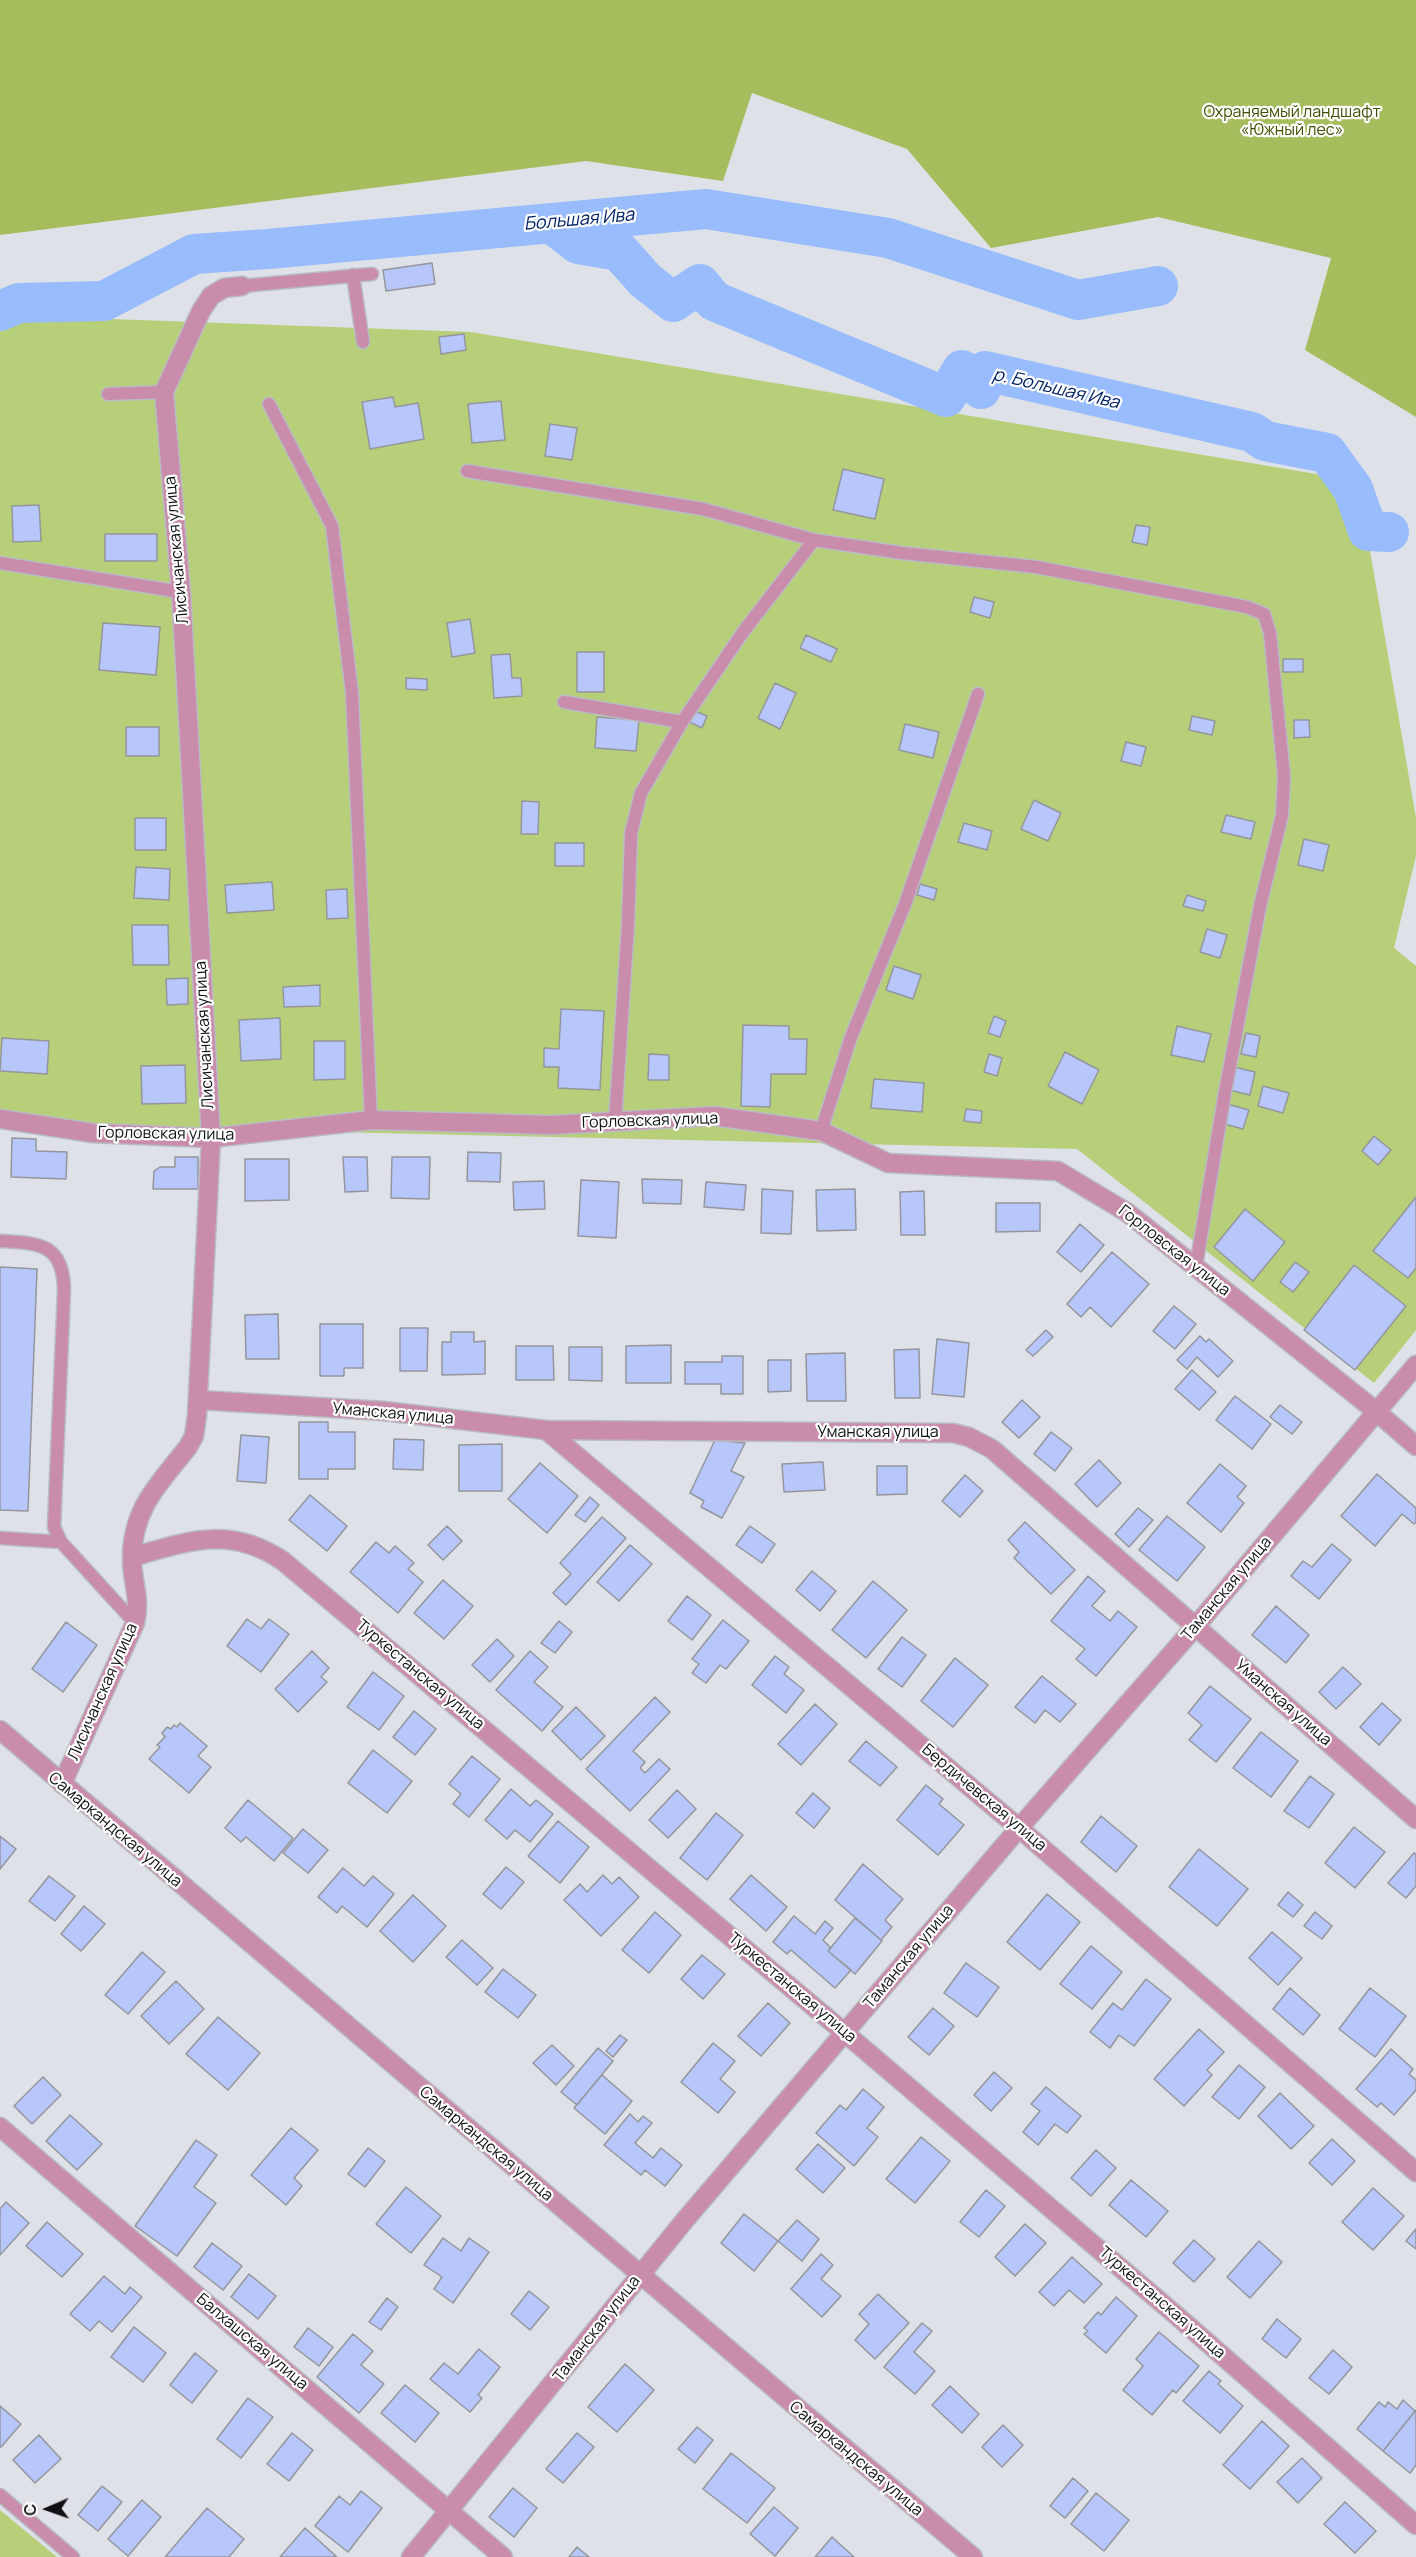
<!DOCTYPE html>
<html>
<head>
<meta charset="utf-8">
<style>
	body { margin:0 }
	#map { position:relative; width:1416px; height:2557px; overflow:hidden; background:#dee1e7; font-family:Manrope,sans-serif }
	canvas { display:block }
	.north { position:absolute; left:18px; top:2479px; width:60px; height:60px; -webkit-text-stroke:4px #fff; paint-order:stroke; rotate:268deg; font-size:16px; font-weight:700; line-height:24px; text-align:center; color:#0f1012 }
	.north::after { content:''; display:block; margin:auto; width:21px; height:27px; background:#0f1012; clip-path:polygon(50% 0,100% 100%,50% 72%,0 100%) }
</style>
</head>
<body>
<div id="map">
<canvas width="1416" height="2557"></canvas>
<div class="north">С</div>
</div>
<script>
const ctx = document.querySelector('canvas').getContext('2d');
ctx.lineJoin = 'round';
function fill(path, color) { ctx.fillStyle = color; ctx.fill(path, 'evenodd'); }
function strokePath(path, color, width, dash) { ctx.strokeStyle = color; ctx.lineWidth = width; ctx.lineCap = dash ? 'butt' : 'round'; ctx.setLineDash(dash || []); ctx.stroke(path); }
function label(font, color, halo, rows, align = 'center') {
  ctx.font = font + ' Manrope,sans-serif'; ctx.lineWidth = 4.5; ctx.setLineDash([]); ctx.textBaseline = 'middle'; ctx.strokeStyle = halo; ctx.fillStyle = color; for (const [text, x, y, turn = 0] of rows) {
    ctx.save(); ctx.translate(x, y); ctx.rotate((+turn || 0) * Math.PI / 180); ctx.textAlign = isNaN(turn) ? turn : align; if (halo) ctx.strokeText(text, 0, 0); ctx.fillText(text, 0, 0); ctx.restore();
  }
}
fill(new Path2D(`
	M0 315 471 332 1358 481 1416 818V856L1394 948 1416 966V1330L1374 1383 1077 1149 203 1129 153 1132 0 1113Z
	M0 2510 57 2557H0Z`), '#b8cf7a');
fill(new Path2D(`
	M0 0H1416V417L1305 350 1331 258 1158 217 991 248 907 149 752 93 723 181 586 161 0 235Z`), '#a5bd5c');
strokePath(new Path2D(`
	M551 223 578 244 619 251 646 281 673 302 700 284 714 301 946 397 962 370 981 389 985 371 1252 432 1265 441 1327 453 1353 489 1368 531 1389 532
	M0 311 19 303 104 301 194 254 268 249 706 209 888 238 1078 300 1158 286`), '#98bcfe', 40);
const building = new Path2D(`
	M432 263 435 284 386 291 383 270Z
	M464 334 466 350 441 354 439 337Z
	M393 397 395 407 418 403 424 439 370 449 362 402Z
	M501 401 505 440 472 443 468 404Z
	M550 424 577 428 572 460 545 456Z
	M843 469 884 479 875 519 833 510Z
	M39 505 41 541 13 542 12 506Z
	M1136 525 1150 527 1147 545 1132 542Z
	M105 534H157V561H105Z
	M974 597 994 602 990 618 970 612Z
	M470 619 475 653 452 657 447 623Z
	M103 623 160 627 156 675 99 670Z
	M806 635 837 649 831 662 800 648Z
	M577 652H604V692H577Z
	M510 654 512 678H521L522 696 494 698 491 655Z
	M1283 659H1303V672H1283Z
	M406 678 427 679V690L406 689Z
	M775 683 796 693 780 729 758 718Z
	M692 710 707 716 702 728 687 721Z
	M1192 716 1215 721 1212 735 1189 730Z
	M597 717 639 720 636 751 595 748Z
	M1294 720H1309L1310 737 1294 738Z
	M905 724 939 732 933 758 899 750Z
	M126 727H159V756H126Z
	M1126 742 1146 747 1141 766 1121 761Z
	M1034 800 1061 813 1048 841 1021 829Z
	M522 801 539 802 538 834H521Z
	M1226 815 1255 822 1251 839 1221 832Z
	M135 818H166V850H135Z
	M964 823 992 831 987 850 958 842Z
	M1304 839 1329 845 1323 871 1298 865Z
	M555 843H584V866H555Z
	M136 867 170 869 169 900 134 898Z
	M272 882 274 910 227 913 225 885Z
	M920 884 937 889 934 900 917 895Z
	M347 889 348 918 327 919 326 890Z
	M1187 895 1206 901 1203 911 1183 906Z
	M132 925H168L169 965H133Z
	M1207 929 1227 935 1220 958 1200 952Z
	M894 966 921 975 913 999 886 990Z
	M188 978V1004L167 1005 166 979Z
	M320 985V1006L284 1007 283 987Z
	M561 1009 604 1011 600 1090 558 1088 559 1067H544V1048L559 1049Z
	M994 1016 1006 1021 1000 1037 988 1033Z
	M280 1018 281 1059 241 1061 239 1020Z
	M743 1025 789 1026V1039H807L806 1074H771L770 1107 741 1106Z
	M1177 1026 1211 1034 1204 1062 1171 1055Z
	M1246 1033 1260 1036 1256 1057 1241 1054Z
	M2 1038 49 1041 47 1074 0 1071Z
	M314 1041H345V1079L314 1080Z
	M1065 1052 1099 1070 1082 1104 1048 1086Z
	M649 1054 669 1055V1080H648Z
	M989 1054 1002 1058 997 1076 984 1072Z
	M185 1065 186 1103 142 1104 141 1066Z
	M1234 1067 1255 1072 1250 1095 1229 1090Z
	M874 1079 924 1083 922 1112 871 1108Z
	M1263 1086 1289 1093 1283 1113 1258 1106Z
	M1227 1104 1249 1110 1243 1129 1221 1123Z
	M966 1109 982 1111 981 1123 964 1121Z
	M1374 1136 1391 1150 1378 1165 1362 1151Z
	M12 1138 36 1139V1151L67 1152 66 1179 11 1177Z
	M468 1152 501 1153 500 1182 467 1181Z
	M175 1157H198V1189H153L154 1171 160 1167H175Z
	M343 1157H367L368 1191 345 1192Z
	M392 1157H430L429 1199 391 1198Z
	M245 1159H289V1200L245 1201Z
	M642 1179 682 1180 681 1204 643 1203Z
	M581 1180 619 1182 616 1238 578 1236Z
	M544 1181 545 1209 514 1210 513 1182Z
	M706 1182 746 1185 744 1210 704 1207Z
	M762 1189 793 1191 791 1234 761 1233Z
	M855 1189 856 1230 817 1231 816 1190Z
	M924 1191 925 1235H901L900 1192Z
	M1416 1197V1268L1408 1278 1373 1251Z
	M996 1203H1040V1231L996 1232Z
	M1245 1209 1285 1242 1253 1281 1214 1247Z
	M1080 1224 1104 1245 1081 1272 1057 1252Z
	M1112 1252 1149 1284 1111 1327 1090 1307 1081 1317 1067 1304Z
	M1295 1262 1309 1272 1293 1292 1280 1282Z
	M1354 1265 1406 1306 1355 1370 1304 1330Z
	M0 1267 37 1269 28 1511 0 1510Z
	M1174 1306 1196 1324 1175 1349 1153 1331Z
	M278 1314 279 1359H246L245 1315Z
	M320 1324H363V1368H344V1376H320Z
	M400 1328H428L427 1371H400Z
	M1046 1330 1053 1337 1033 1356 1026 1350Z
	M451 1332H474V1342L485 1341V1374L442 1375V1342H451Z
	M1200 1336 1206 1342 1209 1339 1233 1361 1218 1377 1197 1357 1187 1369 1177 1360Z
	M937 1339 969 1343 964 1397 932 1394Z
	M671 1345V1383H626V1346Z
	M516 1346H553L554 1380H516Z
	M569 1347H602V1381L569 1380Z
	M919 1349 920 1398H895L894 1350Z
	M845 1353 846 1401H807L806 1354Z
	M722 1356H743V1394H721V1384H685V1362H722Z
	M768 1360H791V1391L768 1392Z
	M1192 1370 1216 1392 1199 1410 1175 1389Z
	M1235 1396 1271 1424 1252 1449 1216 1420Z
	M1022 1400 1040 1417 1019 1438 1002 1422Z
	M1280 1405 1302 1422 1292 1434 1270 1417Z
	M299 1422H328V1432H355V1469H328V1479H299Z
	M1051 1432 1072 1448 1055 1471 1034 1454Z
	M241 1435 269 1437 266 1483 237 1481Z
	M394 1439 424 1440 423 1470 393 1469Z
	M715 1440 745 1443 731 1471 744 1477 722 1518 701 1507 704 1501 690 1493Z
	M502 1444V1491H459V1445Z
	M1099 1460 1121 1483 1097 1507 1075 1484Z
	M823 1462 825 1490 784 1492 782 1464Z
	M540 1463 578 1496 547 1533 508 1499Z
	M1220 1464 1246 1486 1237 1497 1244 1503 1221 1532 1187 1503Z
	M877 1466H907V1494L877 1495Z
	M1377 1474 1416 1508V1522L1414 1524 1402 1514 1375 1546 1341 1516Z
	M965 1475 983 1491 960 1517 942 1501Z
	M310 1495 347 1526 327 1551 289 1520Z
	M590 1497 599 1505 585 1522 575 1515Z
	M1138 1508 1153 1520 1129 1547 1115 1534Z
	M1167 1516 1205 1547 1177 1581 1139 1550Z
	M602 1517 626 1538 566 1605 553 1593 571 1574 560 1563Z
	M1025 1522 1075 1570 1051 1594 1014 1558 1019 1552 1008 1540Z
	M447 1526 462 1541 443 1560 428 1545Z
	M750 1526 775 1544 762 1563 736 1545Z
	M376 1542 389 1553 395 1546 414 1563 408 1569 423 1582 398 1613 350 1572Z
	M1332 1544 1351 1560 1319 1599 1291 1576 1303 1561 1312 1567Z
	M630 1545 652 1564 619 1601 597 1582Z
	M812 1571 836 1591 820 1611 796 1590Z
	M1088 1576 1105 1591 1092 1606 1110 1621 1118 1611 1137 1627 1096 1676 1076 1659 1085 1649 1051 1621Z
	M443 1580 473 1606 444 1639 414 1613Z
	M873 1581 907 1610 866 1658 832 1630Z
	M687 1596 711 1615 692 1640 668 1621Z
	M1276 1606 1309 1635 1286 1663 1252 1635Z
	M247 1619 261 1629 269 1619 289 1634 261 1672 227 1646Z
	M723 1620 749 1641 726 1669 720 1665 706 1683 692 1673 699 1664 692 1659Z
	M559 1621 572 1632 555 1653 541 1643Z
	M66 1622 97 1645 63 1692 32 1669Z
	M902 1637 926 1655 902 1687 878 1669Z
	M497 1639 514 1656 490 1682 472 1665Z
	M312 1651 329 1668 321 1677 327 1682 298 1712 275 1689Z
	M530 1651 548 1667 534 1682 563 1707 542 1731 496 1690Z
	M775 1656 789 1667 784 1674 804 1690 786 1713 752 1685Z
	M955 1658 988 1685 953 1727 921 1701Z
	M1343 1667 1361 1684 1336 1709 1319 1692Z
	M373 1672 404 1696 379 1730 347 1707Z
	M1042 1676 1076 1704 1060 1722 1045 1710 1035 1723 1015 1707Z
	M1210 1686 1251 1719 1216 1762 1189 1740 1202 1725 1188 1713Z
	M655 1697 670 1712 633 1751 645 1762 640 1768 645 1773 659 1759 670 1769 630 1811 586 1769Z
	M1382 1703 1401 1720 1379 1745 1360 1727Z
	M815 1704 837 1724 801 1765 778 1744Z
	M576 1707 605 1736 581 1760 552 1731Z
	M414 1711 436 1729 415 1755 393 1737Z
	M180 1723 207 1746 198 1756 211 1767 189 1793 149 1759 160 1747 157 1745 165 1737 162 1733 167 1727 171 1729 174 1725 177 1727Z
	M1261 1732 1298 1761 1271 1797 1233 1768Z
	M866 1741 897 1767 880 1786 849 1761Z
	M373 1750 412 1781 387 1813 348 1783Z
	M472 1756 500 1779 469 1817 453 1804 461 1794 449 1784Z
	M1310 1776 1334 1794 1309 1828 1284 1811Z
	M926 1785 943 1799 939 1804 964 1825 938 1855 897 1820Z
	M511 1789 530 1806 536 1800 553 1814 530 1842 515 1830 507 1839 485 1820Z
	M677 1790 696 1809 668 1838 649 1820Z
	M813 1793 830 1808 814 1828 796 1813Z
	M248 1800 293 1838 274 1861 246 1837 241 1842 225 1828Z
	M716 1813 743 1835 707 1880 680 1858Z
	M1101 1816 1137 1846 1116 1872 1081 1842Z
	M558 1821 589 1847 560 1883 528 1856Z
	M1354 1827 1385 1852 1355 1888 1325 1863Z
	M303 1829 328 1850 308 1873 283 1853Z
	M0 1836 16 1849 0 1869Z
	M1199 1849 1248 1889 1217 1926 1169 1887Z
	M1414 1853 1416 1854V1886L1406 1898 1388 1883Z
	M863 1864 903 1899 885 1920 892 1927 881 1940 835 1900Z
	M506 1867 524 1882 501 1909 483 1894Z
	M343 1868 364 1886 373 1876 394 1894 367 1927 342 1906 337 1913 318 1897Z
	M603 1875 612 1884 619 1877 639 1897 601 1936 564 1900 580 1884 587 1892Z
	M751 1875 787 1907 766 1931 730 1899Z
	M49 1876 75 1896 55 1921 29 1901Z
	M1288 1892 1303 1905 1293 1917 1278 1905Z
	M1047 1894 1080 1922 1040 1970 1007 1942Z
	M413 1895 446 1926 413 1962 380 1931Z
	M84 1906 105 1924 81 1951 61 1934Z
	M655 1912 681 1935 649 1973 622 1950Z
	M1315 1912 1332 1926 1322 1939 1304 1926Z
	M794 1916 815 1934 825 1921 833 1928 823 1940 831 1948 828 1951 851 1970 835 1988 791 1950 787 1954 773 1942Z
	M855 1918 882 1941 855 1974 828 1951Z
	M1272 1932 1302 1958 1278 1985 1249 1958Z
	M462 1940 493 1968 477 1985 446 1957Z
	M1091 1946 1122 1972 1092 2009 1060 1984Z
	M142 1952 165 1972 128 2014 105 1995Z
	M702 1955 725 1974 703 1999 681 1979Z
	M966 1963 999 1987 977 2017 944 1993Z
	M503 1969 536 1995 518 2018 485 1992Z
	M1146 1979 1171 1999 1134 2046 1119 2035 1110 2048 1090 2032 1113 2003 1122 2010Z
	M176 1981 204 2009 169 2044 141 2016Z
	M1290 1988 1320 2015 1303 2035 1273 2009Z
	M1370 1988 1406 2016 1375 2057 1339 2029Z
	M768 2003 790 2023 761 2056 738 2036Z
	M933 2008 954 2026 929 2055 908 2037Z
	M218 2017 260 2053 228 2090 186 2054Z
	M1199 2029 1224 2052 1207 2070 1212 2075 1184 2106 1154 2079Z
	M620 2035 627 2040 613 2057 606 2051Z
	M713 2043 735 2061 720 2079 735 2092 718 2113 681 2082Z
	M552 2045 574 2066 556 2085 533 2063Z
	M598 2048 613 2061 577 2105 561 2092Z
	M1391 2049 1413 2069 1409 2074 1416 2080V2090L1394 2115 1381 2103 1377 2107 1356 2089Z
	M1239 2065 1265 2087 1239 2119 1212 2097Z
	M994 2072 1012 2088 991 2111 974 2095Z
	M602 2075 632 2101 605 2134 574 2108Z
	M43 2077 61 2095 32 2124 14 2106Z
	M1046 2087 1081 2116 1067 2133 1055 2124 1038 2145 1023 2132 1040 2111 1031 2104Z
	M863 2089 884 2107 867 2128 878 2137 854 2166 816 2133 840 2105 846 2110Z
	M1280 2093 1314 2126 1291 2149 1258 2116Z
	M630 2114 638 2122 643 2116 652 2123 635 2143 653 2158 661 2148 682 2165 665 2186 645 2170 641 2175 604 2145Z
	M70 2115 102 2144 77 2170 46 2141Z
	M291 2128 318 2150 294 2178 302 2186 286 2205 251 2175Z
	M921 2137 950 2161 915 2203 886 2179Z
	M1332 2139 1355 2161 1332 2185 1309 2163Z
	M196 2140 217 2155 194 2187 216 2203 177 2256 135 2226Z
	M818 2144 845 2168 823 2193 796 2169Z
	M368 2148 385 2161 365 2187 348 2174Z
	M1096 2150 1116 2168 1091 2196 1071 2178Z
	M1131 2180 1168 2211 1146 2237 1109 2205Z
	M406 2187 441 2216 411 2253 376 2224Z
	M1373 2188 1404 2216 1373 2250 1342 2222Z
	M986 2190 1005 2206 979 2237 960 2222Z
	M6 2202 29 2223 0 2255V2209Z
	M744 2214 778 2241 754 2271 721 2243Z
	M797 2220 819 2239 802 2261 778 2241Z
	M47 2222 83 2254 62 2277 26 2246Z
	M1025 2224 1046 2243 1015 2276 995 2257Z
	M1416 2229V2249L1406 2241Z
	M443 2238 461 2251 469 2238 489 2252 453 2303 434 2289 442 2277 424 2265Z
	M1194 2240 1215 2259 1194 2282 1173 2263Z
	M1259 2241 1282 2262 1250 2298 1227 2277Z
	M212 2243 242 2266 223 2290 194 2267Z
	M821 2254 833 2265 821 2279 841 2296 822 2317 791 2289Z
	M1072 2257 1102 2284 1084 2303 1069 2290 1054 2306 1039 2292Z
	M249 2274 276 2296 258 2319 231 2297Z
	M104 2276 125 2294 130 2287 142 2297 112 2332 99 2321 90 2331 70 2314Z
	M529 2291 549 2307 530 2330 511 2314Z
	M878 2294 909 2323 875 2359 855 2340 869 2324 859 2314Z
	M1116 2297 1137 2316 1106 2353 1084 2334 1088 2331 1084 2328 1098 2312 1101 2315Z
	M387 2298 398 2307 381 2330 369 2322Z
	M1277 2319 1301 2339 1286 2358 1262 2339Z
	M922 2323 932 2331 914 2352 935 2371 915 2394 884 2367Z
	M134 2327 166 2353 143 2382 111 2357Z
	M308 2328 333 2347 319 2366 294 2347Z
	M1159 2332 1199 2366 1176 2393 1173 2390 1152 2415 1123 2390 1143 2366 1136 2359Z
	M353 2334 373 2351 361 2365 384 2384 359 2413 317 2377Z
	M479 2349 500 2367 478 2395 482 2398 470 2412 430 2379 444 2363 458 2374Z
	M1333 2350 1352 2367 1329 2394 1309 2378Z
	M195 2353 217 2371 192 2403 170 2385Z
	M625 2364 654 2390 617 2432 588 2407Z
	M1209 2371 1221 2381 1218 2384 1243 2406 1220 2433 1183 2401Z
	M405 2385 439 2413 415 2442 381 2413Z
	M950 2386 979 2414 962 2433 932 2405Z
	M248 2398 273 2417 241 2458 217 2439Z
	M1403 2400 1415 2411 1383 2451 1357 2429 1379 2402 1385 2407 1388 2402 1397 2409Z
	M0 2406 21 2424 1 2447H0Z
	M1416 2410V2465L1410 2473 1383 2451Z
	M1262 2421 1289 2446 1250 2489 1223 2465Z
	M1003 2425 1023 2445 1002 2467 982 2447Z
	M697 2427 713 2440 695 2463 678 2449Z
	M292 2433 313 2450 289 2481 267 2464Z
	M577 2433 594 2447 563 2483 546 2469Z
	M39 2435 61 2459 35 2483 13 2460Z
	M731 2453 775 2488 747 2523 703 2489Z
	M1302 2458 1322 2478 1298 2503 1277 2482Z
	M1073 2478 1088 2491 1065 2518 1050 2506Z
	M102 2486 122 2502 98 2531 78 2515Z
	M513 2488 537 2508 514 2537 489 2517Z
	M361 2491 382 2508 348 2552 315 2526 339 2496 350 2505Z
	M1096 2493 1129 2520 1104 2551 1071 2524Z
	M142 2500 161 2517 128 2556 108 2539Z
	M1345 2502 1376 2531 1355 2553 1324 2524Z
	M774 2507 798 2528 775 2556 750 2534Z
	M207 2508 244 2539 229 2557H165Z
	M305 2528 337 2557H280Z
	M832 2537 854 2557H815Z
	M577 2547 589 2557H569Z`);
fill(building, '#b7c7fc');
strokePath(building, '#94969c', 1.5);
const service = new Path2D(`
	M353 275 363 342
	M242 286 372 274
	M108 394 164 392
	M269 404 332 526 352 693 371 1120
	M467 471 703 509 814 540 902 553 1036 567 1247 607 1264 614 1270 633 1284 776 1282 815 1260 906 1225 1092 1196 1266
	M0 563 181 592
	M564 702 682 722
	M615 1122 628 925 631 833 641 793 682 722 743 632 814 540
	M821 1131 851 1037 905 904 978 694
	M0 1241C40 1243 64 1244 64 1291L54 1527 61 1542 135 1623
	M0 1538 61 1542
	M0 2495 73 2557`);
const minor = new Path2D(`
	M0 1119 93 1133 211 1138 371 1120 552 1125 714 1116 821 1131 888 1163 1058 1171 1128 1213 1377 1412 1416 1446
	M199 1400 384 1411 546 1430 953 1433 969 1437 992 1449 1416 1819
	M546 1430 1019 1828 1416 2172
	M132 1557C189 1541 230 1525 283 1561L845 2033 1177 2316 1416 2525
	M62 1784 135 1623C141 1596 132 1584 132 1559 132 1508 159 1484 188 1447L194 1436 197 1415 211 1138 181 592 164 392 201 311 211 296 224 288 242 286
	M0 2127 503 2557
	M411 2557 685 2220 1019 1828 1195 1627 1416 1365`);
const tertiary = new Path2D(`
	M0 1730 973 2557`);
strokePath(service, '#b9bbc1', 15);
strokePath(minor, '#b9bbc1', 21);
strokePath(tertiary, '#b9bbc1', 21);
strokePath(service, '#c98cab', 12);
strokePath(minor, '#c98cab', 18);
strokePath(tertiary, '#c98cab', 18);
label('16px', '#3f4e02', '#fff', [
	["Охраняемый ландшафт",1292,113],
	["«Южный лес»",1292,131]
]);
label('16px', '#0f1012', '#fff', [
	["Лисичанская улица",177,550,-95],
	["Лисичанская улица",205,1035,-93],
	["Горловская улица",650,1121,-2],
	["Горловская улица",166,1134,1],
	["Горловская улица",1174,1251,38],
	["Уманская улица",393,1414,5],
	["Уманская улица",878,1433],
	["Таманская улица",1227,1589,-50],
	["Туркестанская улица",420,1675,40],
	["Лисичанская улица",103,1692,-66],
	["Уманская улица",1283,1703,41],
	["Бердичевская улица",984,1798,40],
	["Самаркандская улица",115,1830,40],
	["Таманская улица",909,1957,-50],
	["Туркестанская улица",792,1988,40],
	["Самаркандская улица",486,2144,40],
	["Туркестанская улица",1162,2303,41],
	["Таманская улица",597,2329,-52],
	["Балхашская улица",252,2342,40],
	["Самаркандская улица",856,2459,40]
]);
label('italic 18px', '#012165', '#fff', [
	["Большая Ива",579,220,-5],
	["р. Большая Ива",1056,389,13]
]);
</script>
</body>
</html>
